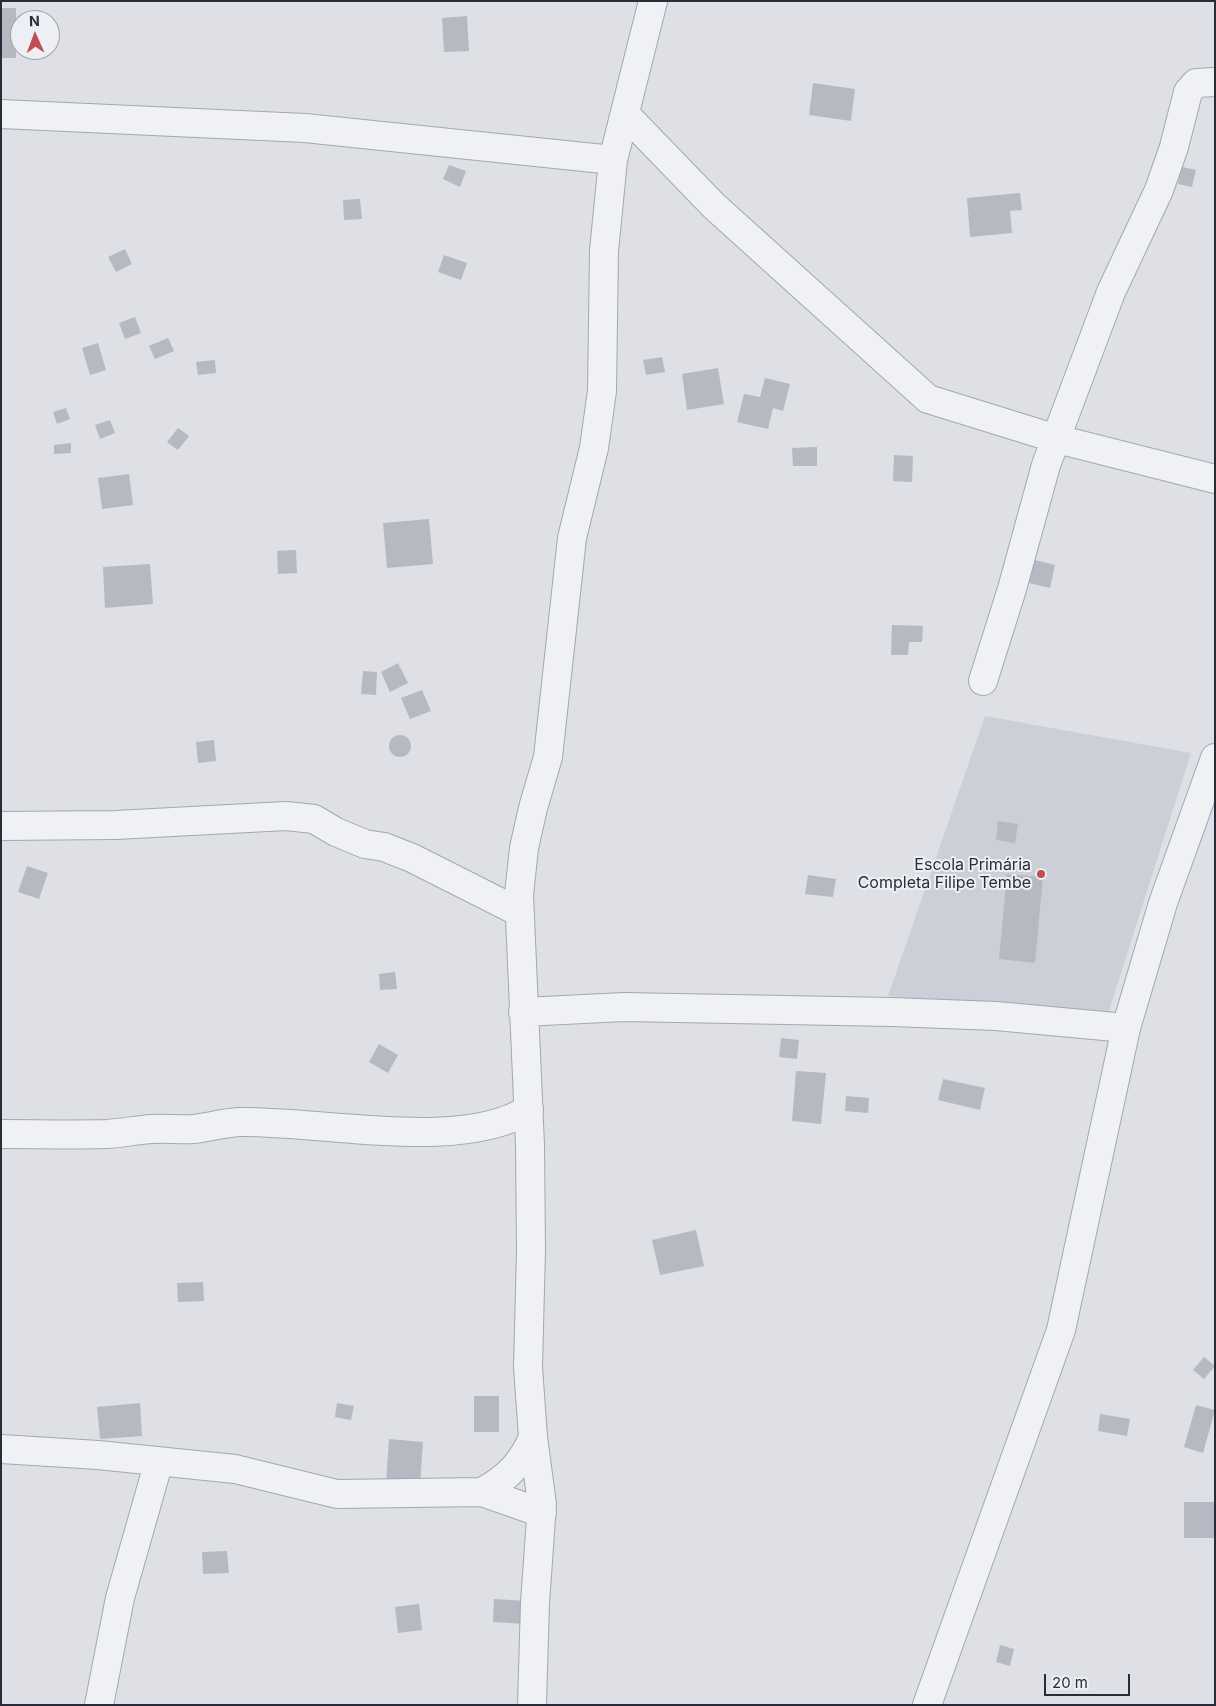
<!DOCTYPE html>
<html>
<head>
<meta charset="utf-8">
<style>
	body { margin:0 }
	#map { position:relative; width:1216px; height:1706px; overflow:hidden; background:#dee0e6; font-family:Inter,sans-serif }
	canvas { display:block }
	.frame { position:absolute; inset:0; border:2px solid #292d3b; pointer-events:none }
	.north { position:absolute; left:10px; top:10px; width:50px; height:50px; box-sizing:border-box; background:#edeff4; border:1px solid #9fa1aa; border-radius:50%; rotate:358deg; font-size:14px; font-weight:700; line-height:20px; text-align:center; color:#292d3b }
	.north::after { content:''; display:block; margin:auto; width:18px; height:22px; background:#bf4e53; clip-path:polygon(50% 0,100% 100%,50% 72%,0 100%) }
	.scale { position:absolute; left:1044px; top:1674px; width:86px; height:22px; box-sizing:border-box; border:2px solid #292d3b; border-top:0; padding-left:6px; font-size:15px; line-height:18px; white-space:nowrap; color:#292d3b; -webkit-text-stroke:4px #edeff4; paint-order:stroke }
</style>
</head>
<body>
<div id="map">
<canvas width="1216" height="1706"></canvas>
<div class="frame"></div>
<div class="north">N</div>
<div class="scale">20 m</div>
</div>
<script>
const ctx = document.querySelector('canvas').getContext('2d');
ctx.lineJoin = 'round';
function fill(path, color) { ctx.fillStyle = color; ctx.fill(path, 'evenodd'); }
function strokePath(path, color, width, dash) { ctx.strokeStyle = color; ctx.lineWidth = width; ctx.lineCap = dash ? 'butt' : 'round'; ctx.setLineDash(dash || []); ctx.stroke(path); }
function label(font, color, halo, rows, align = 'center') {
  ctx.font = font + ' Inter,sans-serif'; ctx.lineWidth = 4; ctx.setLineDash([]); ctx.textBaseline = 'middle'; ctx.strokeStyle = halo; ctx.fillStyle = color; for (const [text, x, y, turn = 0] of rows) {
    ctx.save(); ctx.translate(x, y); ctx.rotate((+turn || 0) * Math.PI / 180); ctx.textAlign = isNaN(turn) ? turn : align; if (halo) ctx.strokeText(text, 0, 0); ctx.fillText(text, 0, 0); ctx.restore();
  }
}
fill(new Path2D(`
	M985 716 1191 753 1107 1017 888 996Z`), '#cccfd7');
fill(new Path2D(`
	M1 8H16V58H1Z
	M467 16 469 51 444 52 442 18Z
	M813 83 855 89 851 121 809 115Z
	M449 165 466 171 460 187 443 179Z
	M1182 167 1196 170 1192 187 1178 184Z
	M1020 193 1022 210 1010 211 1012 233 970 237 967 198Z
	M360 199 362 219 344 220 343 200Z
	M125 249 132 264 116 272 108 257Z
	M444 255 467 263 461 280 438 272Z
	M135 317 141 333 125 339 119 323Z
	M168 338 174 351 155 359 149 346Z
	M98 343 106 370 90 375 82 348Z
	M662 357 665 372 646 375 643 360Z
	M215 360 216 373 198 375 196 362Z
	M718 368 724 404 687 410 682 374Z
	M765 378 790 384 783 411 773 408 768 429 737 422 744 394 760 397Z
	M66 408 70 419 57 424 53 412Z
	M110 420 115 433 100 439 95 425Z
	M178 428 189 436 178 450 167 442Z
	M71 443V453L54 454V445Z
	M817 447V466H793L792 448Z
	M894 455 913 456 912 482 893 481Z
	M129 474 133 505 102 509 98 478Z
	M429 519 433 564 387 568 383 523Z
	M296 550 297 573 278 574 277 551Z
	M1035 560 1055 565 1050 588 1029 583Z
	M150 564 153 604 105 608 103 567Z
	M892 625 923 626 922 642H909L908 655H891Z
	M398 663 408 683 390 692 381 672Z
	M363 671 377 672 376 695 361 694Z
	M422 690 431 711 410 719 401 698Z
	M389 746a11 11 0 1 1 22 0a11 11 0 1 1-22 0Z
	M214 740 216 761 198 763 196 742Z
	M998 821 1018 824 1015 843 996 840Z
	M27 866 48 873 39 899 18 892Z
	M1007 874 1043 877 1035 963 999 959Z
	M808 875 836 879 833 897 805 894Z
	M395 972 397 989 380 990 379 974Z
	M781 1038 799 1040 797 1059 779 1057Z
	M379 1044 398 1055 388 1073 369 1062Z
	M796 1071 826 1073 821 1124 792 1121Z
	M943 1079 985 1088 980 1110 938 1100Z
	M846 1096 869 1098 868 1113 845 1111Z
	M696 1230 704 1266 660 1275 652 1240Z
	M203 1282 204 1301 178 1302 177 1283Z
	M1204 1357 1215 1366 1204 1379 1193 1370Z
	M474 1396H499V1432H474Z
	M140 1403 142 1436 100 1439 97 1407Z
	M337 1403 354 1406 351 1420 335 1417Z
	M1196 1405 1215 1410 1203 1453 1184 1447Z
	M1100 1414 1130 1419 1127 1436 1098 1431Z
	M389 1439 423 1442 420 1485 386 1483Z
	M1184 1502H1215V1538H1184Z
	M227 1551 229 1573 203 1574 202 1552Z
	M494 1599 527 1601 526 1624 493 1622Z
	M419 1604 422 1630 398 1633 395 1607Z
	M1000 1645 1014 1649 1010 1666 996 1662Z`), '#b5b9c2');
const minor = new Path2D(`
	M1 114 305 128 613 160
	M625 114 714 206 928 399 1057 439 1215 479
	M983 681 1012 589 1046 465 1111 292 1159 190 1174 147 1188 92 1196 83 1215 82
	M1 826 116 825 286 816 314 819 336 832 365 844 384 847 412 858 519 912
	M523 1012 624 1007 892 1012 996 1016 1126 1028
	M1 1134C36 1134 72 1135 107 1134 122 1133 137 1130 152 1129 166 1128 180 1130 194 1129 209 1127 224 1123 239 1122 318 1120 462 1153 529 1109
	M1 1449 98 1455 235 1469 337 1494 482 1492 542 1513
	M482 1492C507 1478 522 1464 533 1437
	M99 1705 120 1598 159 1461
	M532 1705 535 1603 542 1504 533 1437 528 1367 531 1250 530 1145 519 895 524 848 533 808 548 757 572 538 594 448 602 391 604 251 613 160 653 1`);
const tertiary = new Path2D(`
	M927 1705 1061 1330 1126 1028 1163 903 1215 758`);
strokePath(minor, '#a4a7af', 30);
strokePath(tertiary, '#a4a7af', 30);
strokePath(minor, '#f0f1f4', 28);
strokePath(tertiary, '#f0f1f4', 28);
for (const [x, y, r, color] of [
	[1041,874,5,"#bf4e53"]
]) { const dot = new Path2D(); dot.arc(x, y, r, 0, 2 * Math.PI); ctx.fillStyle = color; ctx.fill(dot); strokePath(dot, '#edeff4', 2); }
label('16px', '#292d3b', '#edeff4', [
	["Escola Primária",1031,865],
	["Completa Filipe Tembe",1031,883]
], 'right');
</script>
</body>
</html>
